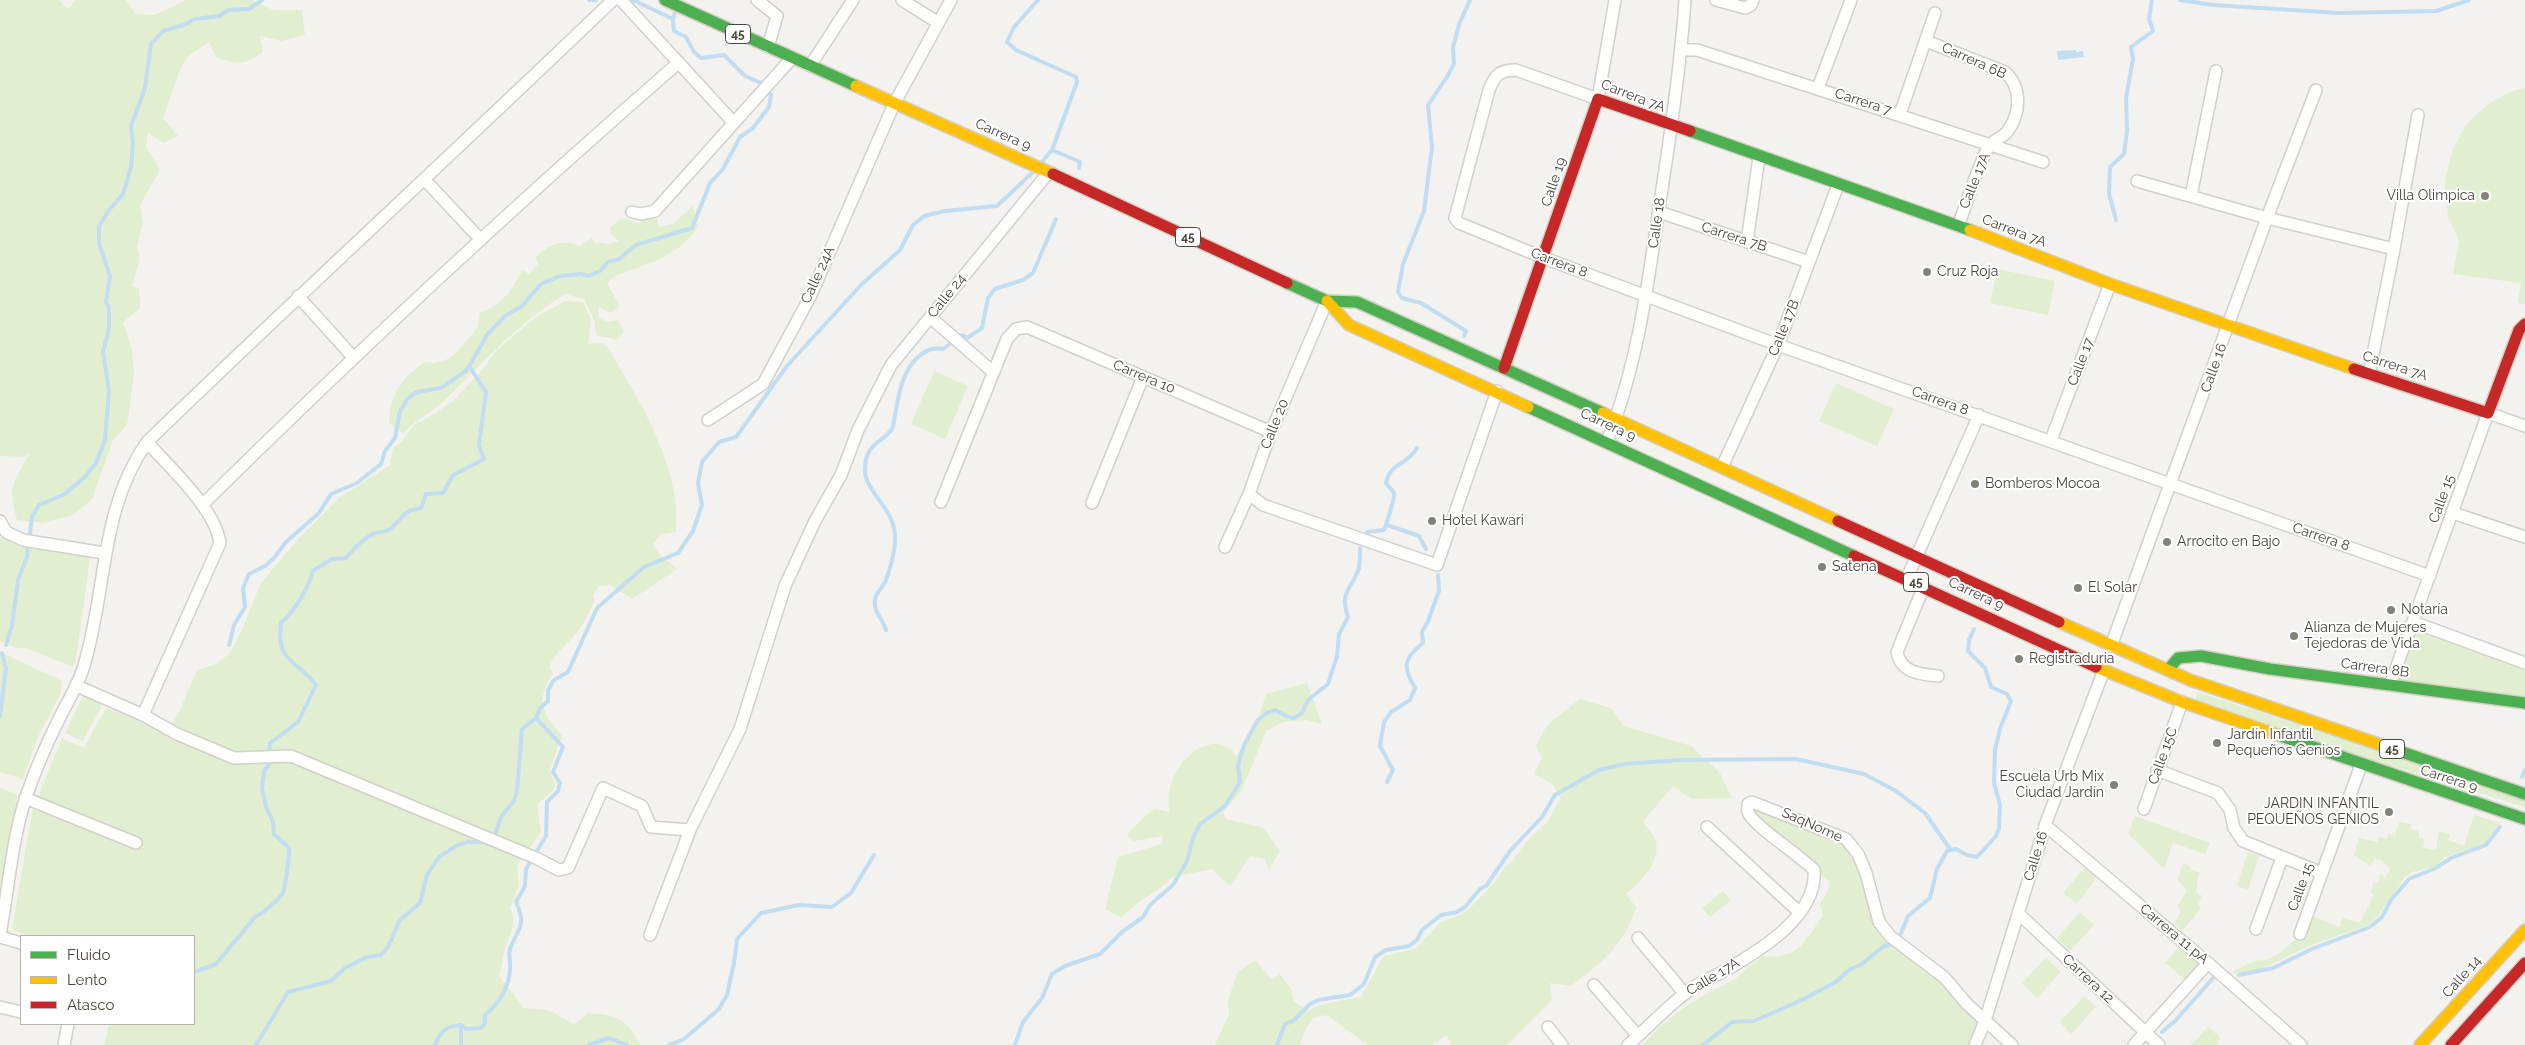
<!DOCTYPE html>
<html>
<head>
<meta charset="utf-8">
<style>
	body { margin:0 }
	#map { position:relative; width:2525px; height:1045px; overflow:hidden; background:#f4f2ee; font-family:Raleway,sans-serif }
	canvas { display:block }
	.legend { position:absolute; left:20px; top:935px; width:175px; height:90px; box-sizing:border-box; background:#fff; border:1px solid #b7b4b0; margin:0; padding:6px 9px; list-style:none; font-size:15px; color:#4b4439 }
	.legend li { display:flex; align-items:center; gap:10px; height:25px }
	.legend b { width:25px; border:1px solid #b7b4b0 }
</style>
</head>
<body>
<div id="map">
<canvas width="2525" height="1045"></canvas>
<ul class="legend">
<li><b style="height:6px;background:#4caf50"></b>Fluido</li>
<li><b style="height:6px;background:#ffc107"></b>Lento</li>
<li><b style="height:6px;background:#c62828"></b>Atasco</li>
</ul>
</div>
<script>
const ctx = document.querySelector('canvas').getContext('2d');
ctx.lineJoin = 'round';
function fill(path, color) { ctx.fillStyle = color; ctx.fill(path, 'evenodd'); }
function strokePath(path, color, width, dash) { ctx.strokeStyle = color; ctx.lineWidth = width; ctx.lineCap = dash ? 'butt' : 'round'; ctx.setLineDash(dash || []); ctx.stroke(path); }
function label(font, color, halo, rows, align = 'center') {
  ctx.font = font + ' Raleway,sans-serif'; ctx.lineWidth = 4; ctx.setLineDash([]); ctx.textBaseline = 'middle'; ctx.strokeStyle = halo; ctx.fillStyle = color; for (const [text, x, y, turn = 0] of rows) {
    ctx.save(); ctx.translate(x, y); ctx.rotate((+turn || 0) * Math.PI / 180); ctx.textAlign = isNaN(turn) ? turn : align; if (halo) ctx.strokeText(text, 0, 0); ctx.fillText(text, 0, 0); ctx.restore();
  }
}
fill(new Path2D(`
	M0 0H59L68 9 76 0H126L136 14 154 15 186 0H252L273 10H302L305 35 282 41 260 36 263 51C246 66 238 64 217 58L209 42 188 56 181 67 163 118 178 136 164 143 148 132 146 146 160 170 140 205 143 223 137 246 140 259 132 286 139 289 140 309 123 322 132 350 134 372 127 425 113 440 92 499 73 515 43 523 17 520C7 483 14 486 29 453L23 457 0 456Z
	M2525 88V304L2518 303 2521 283 2453 274 2459 241 2448 216 2445 189 2446 175 2453 149 2466 125 2486 106 2509 92Z
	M693 206 698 226C688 245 665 258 645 265 632 271 615 272 607 284L620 306 610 313 598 307 599 318 608 322 618 320 624 332 617 340 596 335 595 322 584 299 565 294C519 322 485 361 447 398 433 412 416 419 403 434L389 423C389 396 402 377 425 362L435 363 448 359 458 351 478 327 480 312C501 308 513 288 522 270L529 274 538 264 535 258C548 245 562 238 580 246L592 238 594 242 608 244 619 241 610 234 611 227 622 218 639 224 649 214 656 215 659 227 673 224Z
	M1997 269 2055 281 2048 315 1990 303Z
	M566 301 583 302 591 319 588 344 602 343 607 347C635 392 666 443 675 497 677 508 676 520 676 532L661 534 653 544 659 554 677 569 632 599 610 585 599 586 593 596 595 601C589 612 583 627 574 636 564 647 555 653 549 667L553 673C536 700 541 712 562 735L550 770 555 787C551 795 543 798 537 805L541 832 517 865 519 885 510 909C519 924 509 934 505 949 503 958 502 967 499 976L524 1008 548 1010 574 1024 589 1013C619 1015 626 1019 641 1045H104L109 1025 107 1024H194V936H28L12 929 32 812 62 738 84 748 106 708 167 732 180 710 197 670 214 665 229 654 241 632 261 583 298 539 339 498 390 465 393 448 402 441 414 425 431 416 453 401 484 368 494 353 518 332 539 315Z
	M934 371 968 386 945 439 911 424Z
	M1836 383 1894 409 1877 446 1819 421Z
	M0 537 22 545 90 557 76 660 73 667 26 648H16L0 641Z
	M2414 624 2525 664V696L2393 684Z
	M0 652 62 681 60 695 37 739 23 779 0 772Z
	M1307 683 1322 724 1306 720 1283 722 1266 731 1242 790 1223 812 1226 819 1264 828 1280 851 1269 870 1265 859 1250 856 1230 886 1212 869 1173 877 1160 888 1139 902 1121 918 1105 909 1118 857 1162 844 1163 836 1133 841 1127 835 1143 818 1154 809 1170 812C1162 785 1186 744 1216 744 1221 744 1227 747 1231 749L1236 757 1260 714 1266 694Z
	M2197 692 2525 798V807L2366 758 2195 701Z
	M84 694 103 704 83 741 65 733Z
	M1580 699 1611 708 1624 726 1691 746 1720 773 1732 798 1692 799 1673 786 1643 822C1647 828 1653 833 1655 839 1663 860 1640 883 1626 894L1636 907C1625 945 1601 963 1571 986L1550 983 1552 1000 1507 1045H1452L1446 1035 1432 1045H1368L1326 1015 1313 1018 1305 1030 1300 1045H1215L1229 1014 1228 1001 1237 973 1255 960 1272 980 1280 974 1291 989 1294 1001 1308 1011C1321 1002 1345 1001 1361 996L1384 956 1417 948 1439 923 1462 914 1470 908 1494 883 1504 868 1511 862 1528 840 1547 822 1561 799 1553 785 1534 774 1542 758 1536 746 1547 725Z
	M0 787 17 795V810L0 900Z
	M1754 805 1841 842 1850 850 1861 871 1879 927 1940 979 1979 1017 1969 1045H1643C1664 1019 1696 998 1726 984 1739 978 1751 964 1763 956 1799 960 1804 941 1823 916L1820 904 1828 891 1830 882 1820 874 1814 861 1804 851 1770 830 1751 810Z
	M2474 815 2500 823 2484 845 2445 857 2434 867 2412 872 2405 877 2378 916 2368 925 2311 945 2259 970 2235 974 2232 972 2259 959 2260 961C2284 957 2286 942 2305 935L2313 916 2339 927 2343 918 2360 923 2374 895 2371 892 2373 883H2379L2380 874 2385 877 2391 870 2381 860 2374 859 2370 866 2354 855 2359 838 2377 842 2378 837 2387 839 2388 834 2395 836 2399 822 2411 824 2410 829 2419 831V838L2425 839 2423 848 2436 850 2439 831 2450 834 2448 840 2464 846Z
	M2135 816 2210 843 2205 854 2173 843 2164 869 2128 834Z
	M2248 852 2259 856 2248 890 2237 886Z
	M2184 863 2190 867 2192 871 2199 872 2196 891 2202 896 2198 905 2201 908 2182 931 2175 923 2181 910 2177 906 2187 891 2177 880Z
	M2085 867 2098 876 2077 904 2063 893Z
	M1723 891 1731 900 1710 917 1702 908Z
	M2080 912 2094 925 2070 951 2057 938Z
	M2180 946 2199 963 2184 979 2165 963Z
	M2046 958 2061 972 2037 998 2022 983Z
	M2084 996 2096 1007 2071 1034 2060 1022Z
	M2208 1027 2221 1038 2216 1045H2191Z`), '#e1eecf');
fill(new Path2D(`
	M2076 50V52L2083 51 2084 57 2058 60 2057 51Z`), '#c0ddf1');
strokePath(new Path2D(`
	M589 0H596
	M633 0 673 19
	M1038 0 1014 27 1007 42 1016 50 1076 77 1077 82 1052 150 1042 162
	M2180 0 2213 5 2339 13 2436 11 2469 0
	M675 12 673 20 674 31 686 37 694 52 701 58 724 55 745 76 759 82
	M1052 150 1080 162 1079 168
	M2116 220 2109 194 2110 167 2124 154 2127 131 2126 98 2133 59 2131 47 2153 31 2149 19 2152 0
	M1464 336 1466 331 1421 303 1402 298 1398 292 1403 264 1424 211 1432 147 1428 105 1447 77 1454 64 1453 47 1460 22 1470 0
	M1387 525 1419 536 1426 549
	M1367 532 1384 530C1386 526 1395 498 1394 493 1392 489 1388 487 1386 483 1391 461 1406 467 1417 448
	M30 533 32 517 39 505 63 495 85 477 96 463 105 440 109 391 103 352 109 328V308L106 302 110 276 99 243V226L109 210 123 194 131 167 133 144 131 126 145 88 151 44 163 31 184 25 195 19 219 16 228 10 249 9 262 0
	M886 630C883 619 873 612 875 599 876 593 884 586 886 580 891 566 896 549 895 535 894 508 863 490 865 468 866 443 881 444 892 429 894 426 894 419 895 415 899 394 902 371 919 356 927 350 933 347 943 349L962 335 967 338 982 328 988 298 995 289 1023 280 1033 273 1056 219
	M6 645 12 626 18 580 27 557 28 546
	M229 645 234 625 245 607 243 588 249 574 265 566 274 558 286 542 319 513 331 494 357 483 381 464 385 451 395 438 400 411 408 398 417 392 441 388 467 370 487 335 505 316 522 306 541 284 560 276 581 274 589 276 600 271 608 262 619 259 636 245 692 228 710 183 723 169 740 137 753 128 769 107 771 95 768 90
	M0 716 6 668 2 653
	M2522 777 2525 770
	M1387 782 1393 770 1380 746 1384 722 1391 712 1410 700 1415 688C1402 667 1404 658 1423 643L1422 632 1428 621 1439 591 1438 575
	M494 838 501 817 514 801 517 791 522 729 536 718
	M194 972 216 964 256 916C264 913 278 900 283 893 285 890 290 852 289 848L274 834 273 822 266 807 262 788 264 771 269 765 270 743 298 722 316 685C295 658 276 663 281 623 295 611 308 589 313 571L332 559 346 558C354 549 362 539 373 534 378 532 384 532 388 530 402 522 399 511 421 508L426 494 443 493 453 475 484 459 479 445 486 392 470 367
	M2239 975 2273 968 2312 949 2370 927 2382 917 2391 900 2409 879 2436 868 2451 858 2486 845 2500 827
	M2162 1032 2176 1020 2214 977
	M256 1045 288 992 331 981 345 968 367 957 381 955 388 947 400 920 420 903 427 875 439 857 458 845 468 842H489
	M435 1045C440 1032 446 1026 461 1025L466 1029 481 1028 485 1023V1015C499 1004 509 987 510 969 511 962 508 955 510 949 518 928 527 926 516 902L525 886 526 869 546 836 547 802 558 791 560 783 553 772 563 747 536 718 540 708 548 701V690L554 680 568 672 597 608 644 567 678 553 693 531 702 505 698 483 702 462 719 442 736 437 787 366 861 285 900 250 913 225 924 216 945 211 997 206 1032 173
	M461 1045V1025
	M589 1045 609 1038 627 1045
	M669 1045 684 1039 719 1009 727 995 734 963 737 939 761 913 799 905 832 907 851 893 874 855
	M1015 1045 1023 1022 1042 998 1052 974 1065 966 1100 954 1122 932 1143 917 1150 905 1173 885 1187 861 1193 838 1200 824 1225 806 1240 782 1238 766 1244 745 1258 720 1267 713 1275 710 1288 717 1294 718 1302 713 1308 700 1328 684 1337 656 1339 634 1348 617C1339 591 1352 589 1359 568 1360 562 1360 555 1360 548
	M1277 1045 1285 1024 1293 1021 1310 1004 1318 1000 1350 995 1364 984 1375 957 1386 950 1409 946 1417 940 1422 930 1441 915 1457 912 1465 907 1480 889 1486 886 1510 851 1542 817 1555 795 1599 770 1625 764 1680 760 1796 759 1864 774 1896 791 1925 813 1950 849
	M1703 1045 1732 1022 1754 1021 1802 1000 1836 982 1849 970 1862 964 1884 946 1892 944 1899 938 1908 916 1930 898 1937 869 1947 851 1956 849 1967 855 1977 857 1996 836 1999 829 2000 805 1994 783 1995 750 2000 729 2011 701 2007 694 1991 687 1985 668 1968 651 1969 640 1974 629`), '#c0ddf1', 4);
const street = new Path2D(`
	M621 0 734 123
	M757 0 777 16 768 47
	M902 0 937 22
	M1615 0 1598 99 1516 70C1499 70 1495 75 1489 90L1455 218 1459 223 1544 258 1778 345 2430 576
	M1716 0 1745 8 1751 5 1753 0
	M1926 41 2005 72C2022 87 2021 114 2007 132 2002 138 1993 140 1989 146 1976 170 1968 200 1958 226
	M1681 50H1697L2043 162
	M810 66 853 0
	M1818 88 1851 0
	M1900 114 1935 13
	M425 180 481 240
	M2137 181 2267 218 2394 249
	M2191 196 2216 71
	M632 212 641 214 655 211 792 58
	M1659 212 1809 262
	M1747 242 1759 157
	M298 296 353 357
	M930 317 993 372
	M2369 374 2394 249 2418 115
	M708 420 763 384 810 297 894 104 951 0
	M2051 440 2110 284
	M1607 441C1636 370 1647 291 1658 215 1669 144 1680 72 1685 0
	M1722 467 1778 345 1838 185
	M1249 494 1263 505 1437 565 1497 391
	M941 502 1007 339 1016 329 1027 327 1271 432
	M1092 503 1143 377
	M202 505C356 353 515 205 678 63
	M2453 513 2525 537
	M0 521 6 532 23 540 104 553
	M1225 547 1249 494 1271 432 1327 301
	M1907 578 1979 415
	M1924 586 1897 652C1901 673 1920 674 1938 676
	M2413 622 2525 663
	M2111 646 2267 218 2316 90
	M2390 685 2488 413 2525 426
	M77 686 143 715 177 734 234 758 291 756 536 858 559 870 568 868 603 788 642 806 651 827 690 830
	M143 715 220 543C215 508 170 468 147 442
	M2157 770 2218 793 2230 810 2234 828 2243 841 2322 873
	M25 798 136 843
	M2144 809 2182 702
	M2045 825 2208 963 2301 1045
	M1707 827 1799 912
	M2018 913 2159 1045
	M2256 929 2282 858
	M2300 934 2361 765
	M0 935C8 892 12 839 26 797 35 770 47 743 60 717 69 699 80 682 85 662 107 587 100 509 147 442 301 293 459 148 613 0
	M650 935 690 830 740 729 785 586 815 521 841 475 858 430 891 365 1049 172
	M0 937 21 943
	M1638 938 1685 994
	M1594 985 1638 1036
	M0 1007 21 1012
	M1548 1027 1562 1045
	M64 1045 68 1024
	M1628 1045C1649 1027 1668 1005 1691 989 1702 981 1716 976 1728 969 1762 949 1818 915 1814 870 1802 857 1751 824 1748 812 1747 810 1748 807 1748 804L1752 802 1846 839 1858 854 1866 873 1879 922 1891 937 1944 977 1967 1004 2012 1045
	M1975 1045 1985 1021 2047 820 2104 670
	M2134 1045 2208 963`);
const fast = new Path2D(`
	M665 0 856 86
	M1690 131 1970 230
	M1287 283 1327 301 1357 302 1603 413
	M1528 407 1854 556
	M2168 670 2178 658 2201 656 2270 669 2525 703
	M2278 735 2525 819
	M2393 749 2525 794`);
const slow = new Path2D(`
	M856 86 1053 174
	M1970 230 2110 284 2354 369
	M1327 301 1349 325 1528 407
	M1603 413 1838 521
	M2059 622 2190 680 2393 749
	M2096 667 2182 702 2278 735
	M2420 1045 2525 930`);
const jam = new Path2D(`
	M1053 174 1287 283
	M1504 368 1598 99 1690 131
	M2354 369 2488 413 2519 330 2525 324
	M1838 521 2059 622
	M1854 556 2096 667
	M2451 1045 2525 963`);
strokePath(street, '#d2d0cb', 14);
strokePath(fast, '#d3cfc5', 14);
strokePath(slow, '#d3cfc5', 14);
strokePath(jam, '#d3cfc5', 14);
strokePath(street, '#fdfdfc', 11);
strokePath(fast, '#4caf50', 11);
strokePath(slow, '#ffc107', 11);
strokePath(jam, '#c62828', 11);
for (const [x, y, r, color] of [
	[2485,196,5,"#868178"],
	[1927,272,5,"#868178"],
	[1975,484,5,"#868178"],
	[1432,521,5,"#868178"],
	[2167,542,5,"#868178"],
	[1822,567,5,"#868178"],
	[2078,588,5,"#868178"],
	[2391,610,5,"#868178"],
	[2294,636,5,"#868178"],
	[2019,659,5,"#868178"],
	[2217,743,5,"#868178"],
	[2114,785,5,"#868178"],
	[2389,812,5,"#868178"]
]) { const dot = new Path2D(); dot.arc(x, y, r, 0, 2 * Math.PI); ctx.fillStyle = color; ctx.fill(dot); strokePath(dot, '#fff', 2); }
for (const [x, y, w] of [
	[738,34,25],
	[1188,237,25],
	[1916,582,25],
	[2392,749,25]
]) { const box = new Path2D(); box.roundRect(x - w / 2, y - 9.5, w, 19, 4); ctx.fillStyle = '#fff'; ctx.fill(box); strokePath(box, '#4b4439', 1); }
label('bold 12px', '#4b4439', null, [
	["45",738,34],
	["45",1188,237],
	["45",1916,582],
	["45",2392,749]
]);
label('14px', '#4b4439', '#fff', [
	["Carrera 6B",1974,61,24],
	["Carrera 7A",1633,96,21],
	["Carrera 7",1863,102,18],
	["Carrera 9",1003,135,24],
	["Calle 17A",1975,181,-68],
	["Calle 19",1554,182,-71],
	["Calle 18",1657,223,-82],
	["Carrera 7A",2014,231,21],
	["Carrera 7B",1734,237,18],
	["Carrera 8",1559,263,21],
	["Calle 24A",818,275,-65],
	["Calle 24",947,296,-51],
	["Calle 17B",1784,328,-68],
	["Calle 17",2081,362,-69],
	["Carrera 7A",2395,366,18],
	["Calle 16",2214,368,-70],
	["Carrera 10",1144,377,23],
	["Carrera 8",1940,401,20],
	["Calle 20",1275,424,-68],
	["Carrera 9",1608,425,25],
	["Calle 15",2442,499,-70],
	["Carrera 8",2321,537,19],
	["Carrera 9",1976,594,25],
	["Carrera 8B",2375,668,8],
	["Calle 15C",2163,756,-70],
	["Carrera 9",2449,779,18],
	["SaqNome",1812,825,24],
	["Calle 16",2036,856,-73],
	["Calle 15",2301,887,-70],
	["Carrera 11 pA",2174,934,40],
	["Calle 17A",1713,977,-31],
	["Calle 14",2462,977,-48],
	["Carrera 12",2088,979,43]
]);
label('14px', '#4b4439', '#fff', [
	["Villa Olimpica",2475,196,"right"],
	["Cruz Roja",1937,272],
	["Bomberos Mocoa",1985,484],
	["Hotel Kawari",1442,521],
	["Arrocito en Bajo",2177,542],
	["Satena",1832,567],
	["El Solar",2088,588],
	["Notaría",2401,610],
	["Alianza de Mujeres",2304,628],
	["Tejedoras de Vida",2304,644],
	["Registraduria",2029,659],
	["Jardín Infantil",2227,735],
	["Pequeños Genios",2227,751],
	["Escuela Urb Mix",2104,777,"right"],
	["Ciudad Jardín",2104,793,"right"],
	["JARDIN INFANTIL",2379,804,"right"],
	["PEQUEÑOS GENIOS",2379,820,"right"]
], 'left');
</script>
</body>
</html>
